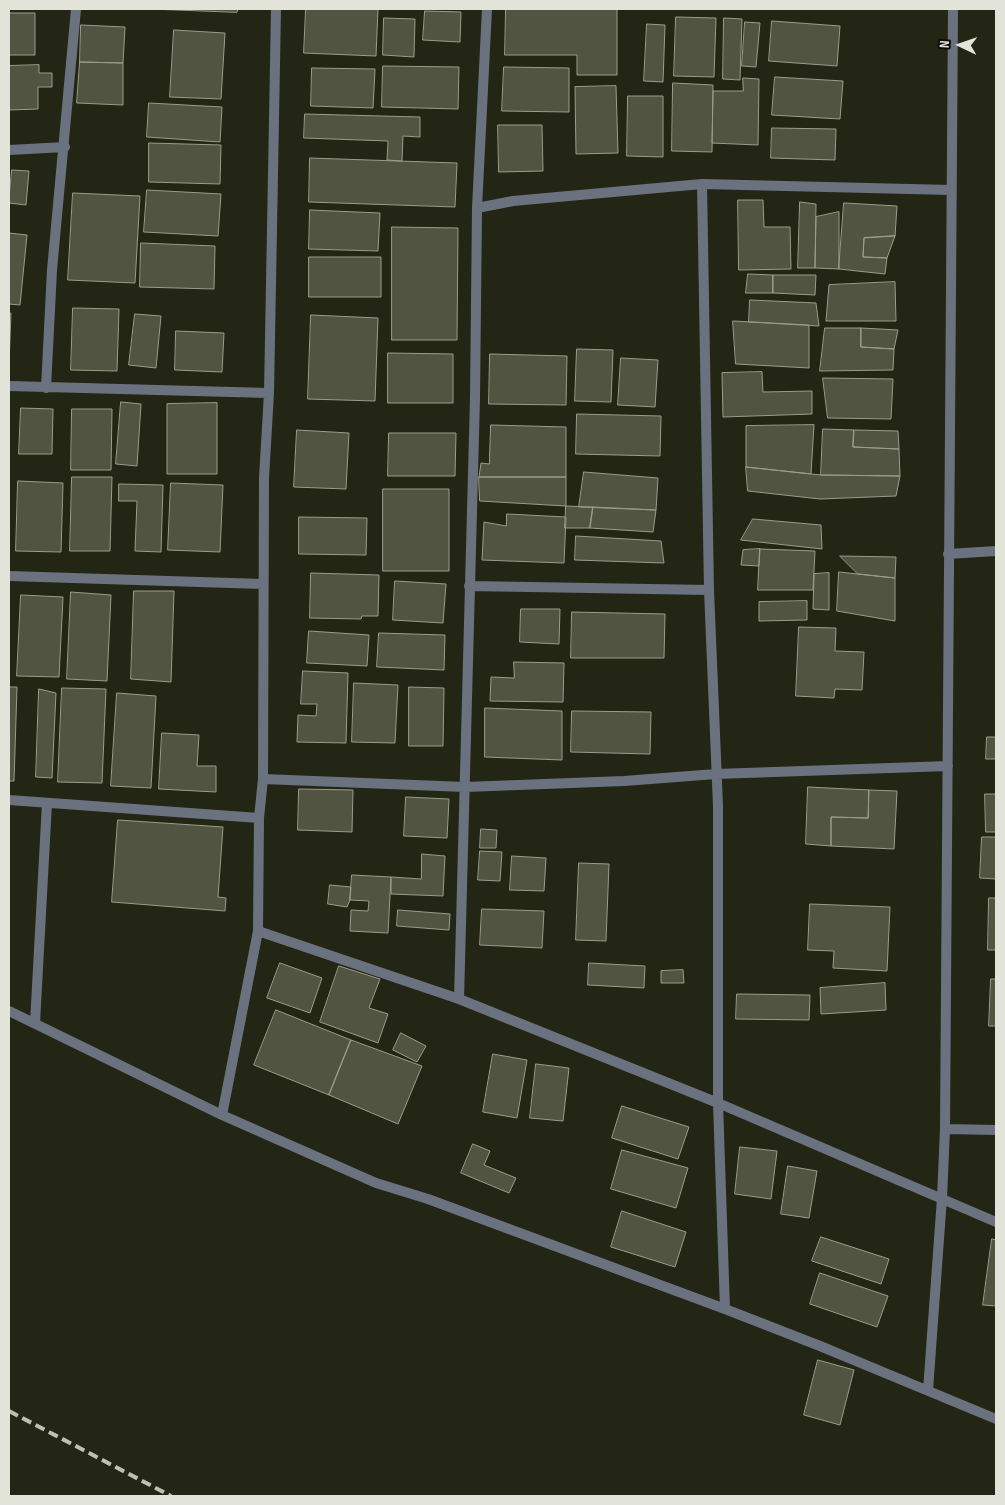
<!DOCTYPE html>
<html>
<head>
<meta charset="utf-8">
<style>
	body { margin:0 }
	#map { position:relative; width:1005px; height:1505px; overflow:hidden; background:#242615; font-family:"Sofia Sans Condensed",sans-serif }
	canvas { display:block }
	.frame { position:absolute; inset:0; border:10px solid #e2e3d9; pointer-events:none }
	.north { position:absolute; left:935px; top:20px; width:50px; height:50px; -webkit-text-stroke:4px #0d0e07; paint-order:stroke; rotate:273deg; font-size:14px; font-weight:700; line-height:20px; text-align:center; color:#e2e3d9 }
	.north::after { content:''; display:block; margin:auto; width:18px; height:22px; background:#e2e3d9; clip-path:polygon(50% 0,100% 100%,50% 72%,0 100%) }
</style>
</head>
<body>
<div id="map">
<canvas width="1005" height="1505"></canvas>
<div class="frame"></div>
<div class="north">N</div>
</div>
<script>
const ctx = document.querySelector('canvas').getContext('2d');
ctx.lineJoin = 'round';
function fill(path, color) { ctx.fillStyle = color; ctx.fill(path, 'evenodd'); }
function strokePath(path, color, width, dash) { ctx.strokeStyle = color; ctx.lineWidth = width; ctx.lineCap = dash ? 'butt' : 'round'; ctx.setLineDash(dash || []); ctx.stroke(path); }
const building = new Path2D(`
	M151 9H238L237 12Z
	M306 9H378L376 56 304 53Z
	M506 9H617V75H577V55H505Z
	M425 11 461 12 460 42 423 40Z
	M9 13H35V55H9Z
	M676 17 716 18 714 77 674 76Z
	M384 18 415 19 414 57 383 55Z
	M724 18 742 19 740 80 723 79Z
	M772 21 840 26 837 66 769 61Z
	M745 22 760 23 756 67 742 66Z
	M647 24 665 25 663 82 644 81Z
	M81 25 125 27 123 63 80 62Z
	M174 30 225 33 221 99 170 97Z
	M80 62 123 63V105L77 103Z
	M39 65V73H52V87H38V109L9 110V66Z
	M383 66 459 67 458 109 382 107Z
	M504 67 569 68V112L502 111Z
	M312 68 375 69 373 108 311 106Z
	M775 77 843 81 840 119 772 115Z
	M743 78 759 79 758 145 712 143 713 91H743Z
	M673 83 713 85 712 152 672 151Z
	M616 86 618 153 576 154 575 87Z
	M628 96H663V157L627 156Z
	M149 103 222 107 220 142 147 137Z
	M305 114 420 117V137L403 136 402 161 387 160 388 141 304 138Z
	M498 125H542L543 171 499 172Z
	M772 128 836 129 835 160 771 158Z
	M149 143 221 145 220 184 149 182Z
	M310 158 457 163 455 207 309 202Z
	M12 170 29 171 26 205 9 203Z
	M147 190 221 194 218 236 144 232Z
	M73 193 140 196 135 283 68 280Z
	M738 200H763L764 227H790L791 269 739 270Z
	M800 202 816 204 815 268H798Z
	M844 203 897 206 895 236 864 238 863 257 887 258 885 274 839 269Z
	M310 210 380 213 378 251 309 249Z
	M839 212V269L815 268 816 217Z
	M392 227 458 228 457 340H392Z
	M9 233 27 235 20 305 9 304Z
	M895 236 887 258 863 257 864 238Z
	M141 243 215 246 214 289 140 287Z
	M309 257H381V297H309Z
	M748 274 773 275V293H746Z
	M773 275H816L815 295 773 293Z
	M895 282 896 321H826L829 285Z
	M750 300 816 303 819 326 749 322Z
	M73 308 119 309 117 371 71 370Z
	M9 313H11L9 364Z
	M135 314 161 316 156 368 129 365Z
	M311 315 378 318 375 401 308 399Z
	M733 321 809 325V368L736 364Z
	M825 328H861V347L894 349 893 370 820 371Z
	M861 328 898 330 894 349 861 347Z
	M176 331 224 333 222 372 175 370Z
	M577 349 613 350 611 402 575 401Z
	M388 353 453 354V403H388Z
	M490 354 567 356 566 405 489 404Z
	M621 358 658 360 655 407 618 405Z
	M762 372 763 392 812 391V414L723 417 722 373Z
	M823 378 893 379 891 419 828 418Z
	M121 402 141 404 137 466 116 464Z
	M217 403V474H167V404Z
	M21 408 53 409 52 454H19Z
	M72 409H112L111 470H71Z
	M577 414 661 416 660 456 576 454Z
	M491 425 566 427V477H479L481 463 489 464Z
	M814 425 811 474 746 467V426Z
	M823 429 854 430 853 447 899 449 900 476 821 475Z
	M297 430 349 433 346 489 294 487Z
	M854 430 898 431 899 449 853 447Z
	M389 433H456L455 476H388Z
	M746 467 821 475 900 476 896 496 820 499 748 491Z
	M584 472 658 478 656 510 579 507Z
	M72 477H112L110 551H70Z
	M479 477H566V506L480 501Z
	M18 481 63 483 61 552 16 551Z
	M171 483 223 485 220 552 168 550Z
	M119 484 163 485 161 552 135 551 137 501H119Z
	M383 489H449V571H383Z
	M566 506 593 507 590 528H565Z
	M593 507 656 510 653 532 590 528Z
	M507 514 566 517 564 563 482 560 484 522 506 526Z
	M299 517 367 518 366 555 299 554Z
	M753 519 821 525 822 549 741 540Z
	M576 536 661 541 664 563 575 560Z
	M760 549 815 551 813 590H758Z
	M760 549 759 566 741 565 743 550Z
	M840 556 896 557 895 578 858 574Z
	M839 572 895 578V621L837 611Z
	M311 573 379 575 378 616H362L361 619 310 618Z
	M829 573V610L813 609 814 574Z
	M395 581 446 584 443 623 393 620Z
	M134 591H174L171 682 131 679Z
	M71 592 111 595 107 681 67 679Z
	M21 595 63 597 59 677 17 676Z
	M807 601V620L759 621V602Z
	M521 609H560L559 644 520 642Z
	M572 612 665 614 664 658H571Z
	M799 627 836 628 835 651 864 652 862 690 835 689 834 698 796 696Z
	M309 631 369 635 367 666 307 663Z
	M379 633 445 635 444 670 377 667Z
	M514 662 564 663 563 702 490 701 491 677 514 678Z
	M303 671 348 673 346 743 297 742 298 715 316 716 317 704H301Z
	M354 683 398 685 395 743 352 742Z
	M9 687H17L14 781H9Z
	M409 687 444 688 443 746H409Z
	M62 688 106 689 102 783 58 782Z
	M39 689 56 693 52 778 36 777Z
	M117 693 156 696 151 788 111 786Z
	M485 708 562 711V760L485 757Z
	M572 711 651 712 650 754 571 752Z
	M162 733 199 735 197 766H216V792L159 789Z
	M987 737H996V759H986Z
	M808 787 869 790 868 818 831 817V846L806 844Z
	M299 789 353 790 352 832 298 830Z
	M869 790 897 791 894 849 831 846V817L868 818Z
	M985 794H996V832H986Z
	M406 797 449 799 447 838 404 836Z
	M118 820 223 827 218 897 226 898 225 911 112 902Z
	M481 829 497 830 496 848H480Z
	M982 837H996V879L980 878Z
	M480 851 502 852 500 881 478 880Z
	M422 854 445 856 443 896 391 894V877L421 879Z
	M512 856 546 858 544 891 510 890Z
	M579 863 609 864 606 941 576 940Z
	M352 875 391 877 388 933 350 931 351 910 368 911 369 901 350 900Z
	M330 885 351 887 350 900 347 907 328 904Z
	M989 898H996V950H988Z
	M810 904 890 907 887 971 833 968 834 951 808 950Z
	M482 909 544 911 542 948 480 945Z
	M398 910 450 914 449 930 397 926Z
	M280 963 322 978 310 1013 267 998Z
	M589 963 645 966 644 988 588 985Z
	M339 966 380 979 369 1008 388 1014 378 1043 320 1022Z
	M683 970 684 983H661V971Z
	M991 979H996V1026H989Z
	M885 983 886 1010 821 1014 820 988Z
	M737 994 810 995 809 1020 736 1019Z
	M276 1010 351 1040 329 1095 254 1065Z
	M401 1033 426 1046 417 1062 393 1050Z
	M351 1040 422 1066 398 1124 329 1095Z
	M493 1054 527 1060 517 1118 483 1112Z
	M536 1064 569 1068 563 1121 530 1118Z
	M622 1106 689 1127 678 1159 612 1138Z
	M473 1144 490 1151 484 1165 516 1178 509 1193 461 1173Z
	M740 1147 777 1151 771 1199 735 1194Z
	M622 1150 688 1168 676 1208 611 1189Z
	M788 1166 817 1171 809 1218 781 1214Z
	M622 1211 686 1232 675 1267 611 1247Z
	M821 1237 889 1259 881 1284 812 1261Z
	M992 1239 996 1240V1306L983 1305Z
	M820 1273 888 1296 877 1327 810 1304Z
	M818 1360 854 1370 840 1425 804 1415Z`);
fill(building, '#525442');
strokePath(building, '#9b9d89', 1);
strokePath(new Path2D(`
	M9 150 65 147
	M702 184 709 590 718 806V1103L725 1309
	M477 208 513 201 702 184 951 190
	M9 386 269 393
	M46 388 52 270 76 9
	M948 554 996 551
	M9 576 263 584
	M469 586 709 590
	M263 779 465 787 624 781 716 774 948 766
	M9 800 259 818
	M258 931 459 999 718 1103 996 1222
	M459 999 475 398 477 208 487 9
	M9 1011 222 1115 376 1183 428 1199 725 1309 820 1346 996 1419
	M35 1023 47 803
	M222 1115 258 931 259 818 263 779 264 478 269 393 276 9
	M945 1129 996 1130
	M928 1390 942 1198 945 1129 953 9`), '#6b727f', 10);
strokePath(new Path2D(`
	M9 1411 171 1496`), '#bfc0b5', 4, [10, 5]);
</script>
</body>
</html>
